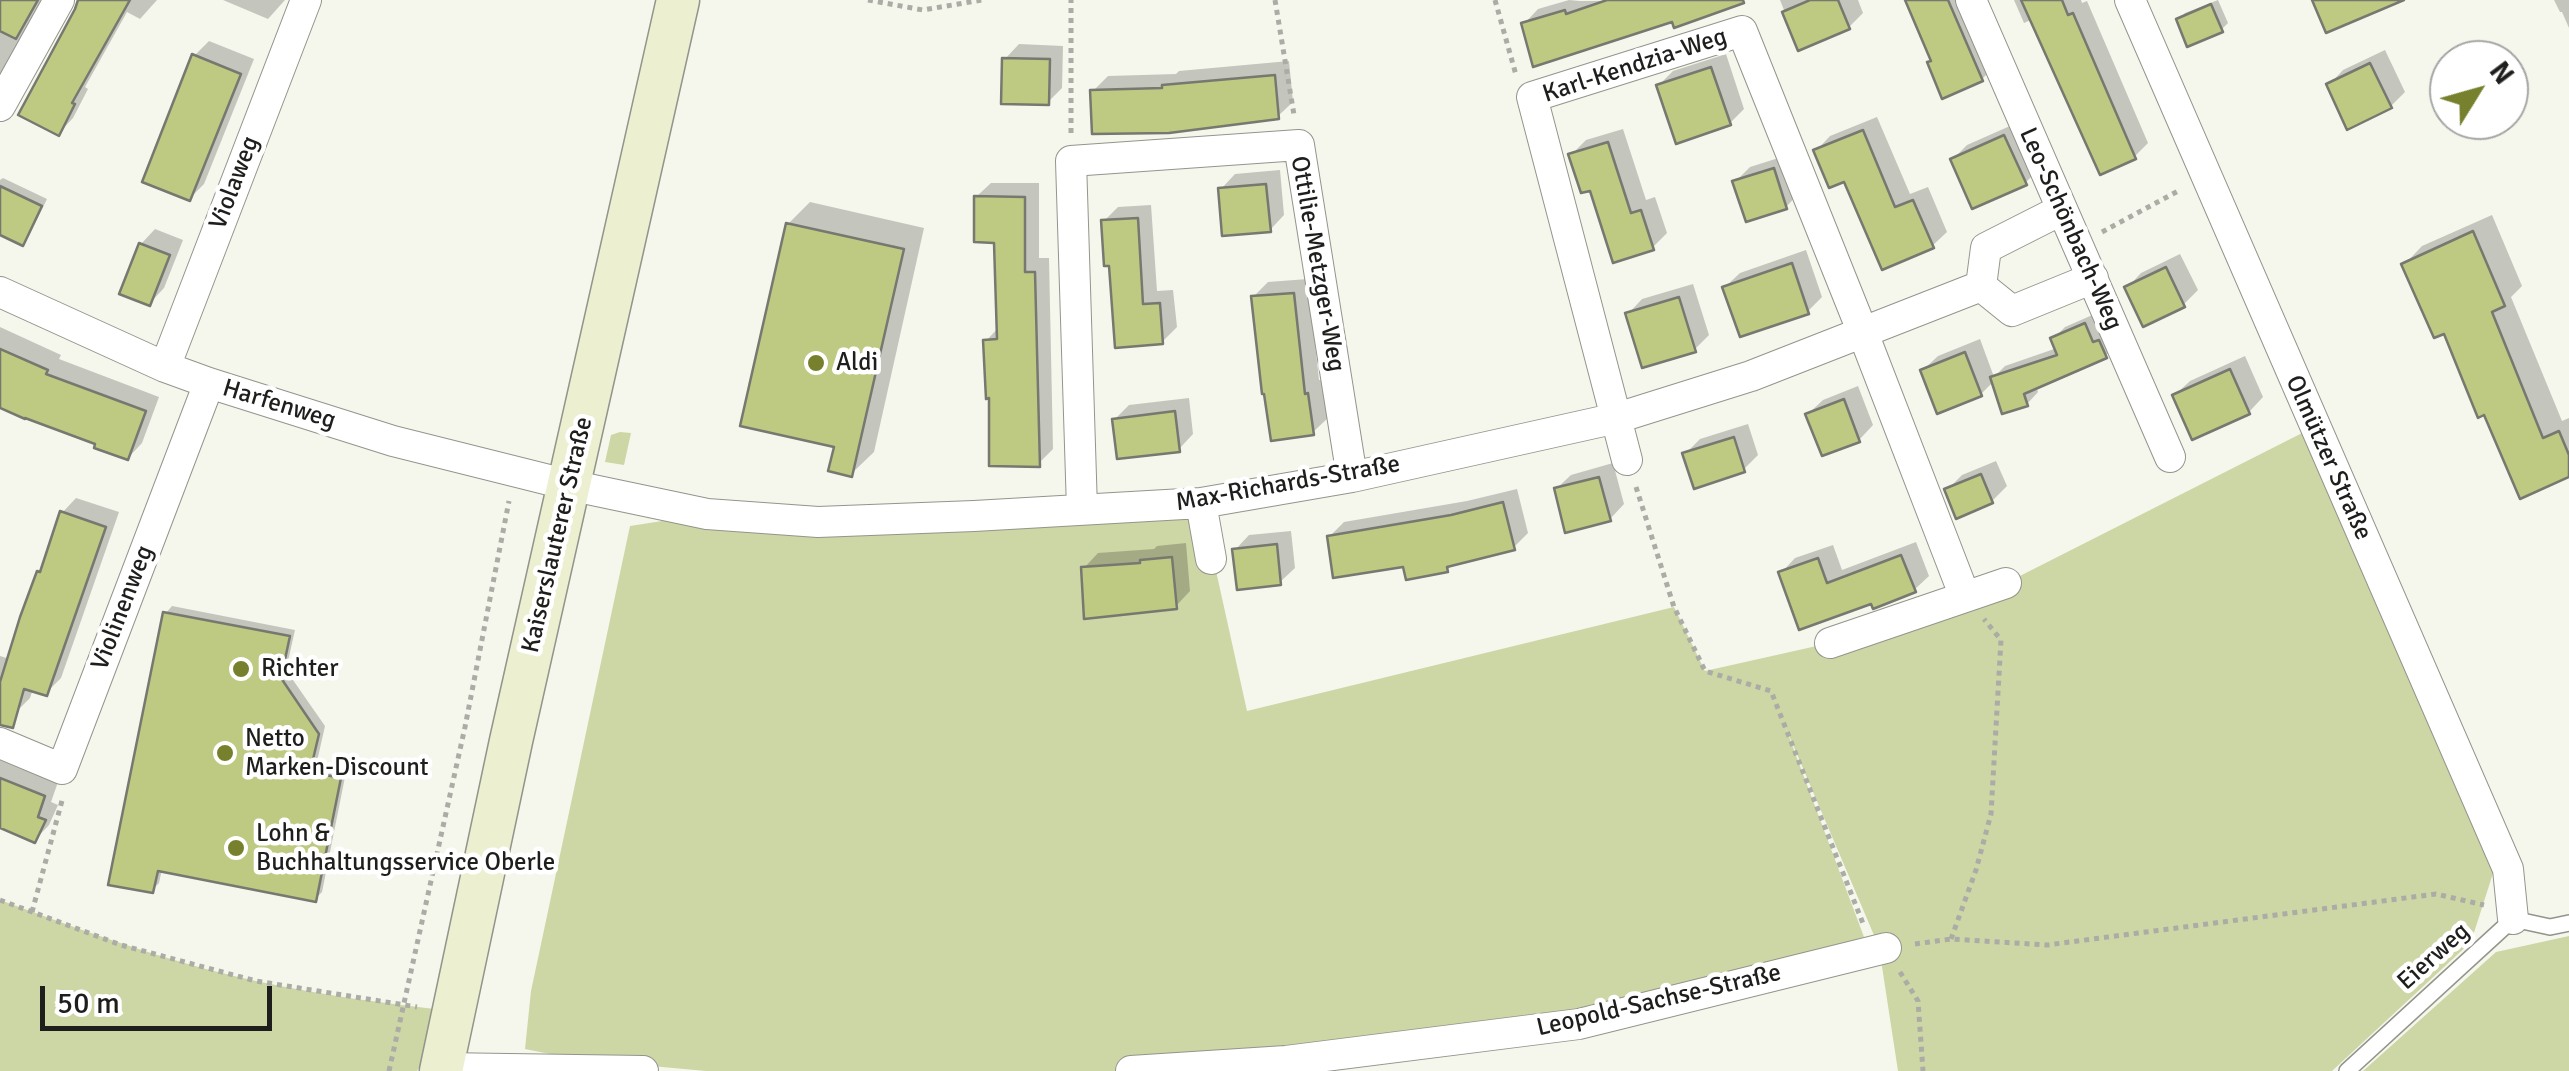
<!DOCTYPE html>
<html>
<head>
<meta charset="utf-8">
<style>
	body { margin:0 }
	#map { position:relative; width:2569px; height:1071px; overflow:hidden; background:#f5f7ed; font-family:Signika,sans-serif }
	canvas { display:block }
	.north { position:absolute; left:2429px; top:40px; width:100px; height:100px; box-sizing:border-box; background:#fff; border:2px solid #a5a5a4; border-radius:50%; rotate:53deg; font-size:28px; font-weight:700; line-height:40px; text-align:center; color:#1e1f1c }
	.north::after { content:''; display:block; margin:auto; width:35px; height:45px; background:#77812d; clip-path:polygon(50% 0,100% 100%,50% 72%,0 100%) }
	.scale { position:absolute; left:40px; top:986px; width:232px; height:45px; box-sizing:border-box; border:5px solid #1e1f1c; border-top:0; padding-left:12px; font-size:30px; line-height:35px; white-space:nowrap; color:#1e1f1c; -webkit-text-stroke:8px #fff; paint-order:stroke }
</style>
</head>
<body>
<div id="map">
<canvas width="2569" height="1071"></canvas>
<div class="north">N</div>
<div class="scale">50 m</div>
</div>
<script>
const ctx = document.querySelector('canvas').getContext('2d');
ctx.lineJoin = 'round';
function fill(path, color) { ctx.fillStyle = color; ctx.fill(path, 'evenodd'); }
function strokePath(path, color, width, dash) { ctx.strokeStyle = color; ctx.lineWidth = width; ctx.lineCap = dash ? 'butt' : 'round'; ctx.setLineDash(dash || []); ctx.stroke(path); }
function label(font, color, halo, rows, align = 'center') {
  ctx.font = font + ' Signika,sans-serif'; ctx.lineWidth = 9; ctx.setLineDash([]); ctx.textBaseline = 'middle'; ctx.strokeStyle = halo; ctx.fillStyle = color; for (const [text, x, y, turn = 0] of rows) {
    ctx.save(); ctx.translate(x, y); ctx.rotate((+turn || 0) * Math.PI / 180); ctx.textAlign = isNaN(turn) ? turn : align; if (halo) ctx.strokeText(text, 0, 0); ctx.fillText(text, 0, 0); ctx.restore();
  }
}
fill(new Path2D(`
	M2314 427 2495 867 2471 942 2332 1071H1898L1879 947 1785 726 1864 937 1579 1024 1131 1071H706L575 1059 525 1049 531 991 630 526 707 514 1201 503 1247 711 1674 607 1705 671 1830 643 2006 583Z
	M620 432 631 433 624 465 605 462 611 435Z
	M0 900C84 931 168 962 256 981 320 995 388 1004 453 1011L417 1071H0Z
	M2569 936V1071H2363L2496 952Z`), '#cdd6a5');
fill(new Path2D(`
	M0 0H42L0 75Z
	M99 0H157L140 19 127 12 85 87 88 89 73 118 59 133Z
	M223 0H285L268 19Z
	M1569 0 1580 1 1728 0 1673 19 1524 24 1538 9Z
	M1780 0H1858L1863 13 1849 27 1799 48Z
	M1907 0H1969L1997 64 1982 79 1933 60Z
	M2014 0H2081L2082 3 2087 1 2148 143 2134 157 2033 19 2024 23Z
	M2218 0 2228 23 2221 30 2178 20 2185 13Z
	M2554 0H2569V28L2562 12H2560Z
	M209 41 254 59 204 184 190 198 194 56Z
	M1019 44 1063 46 1062 88 1048 102 1005 59Z
	M2385 50 2405 92 2391 106 2329 85 2343 70Z
	M1726 54 1744 109 1730 123 1659 85 1673 71Z
	M1289 61 1293 102 1278 116 1093 91 1108 76 1176 74 1179 71Z
	M1877 117 1910 194 1928 187 1947 232 1932 246 1845 179 1816 151 1830 136Z
	M2019 122 2040 168 2025 183 1953 159 1967 145Z
	M1623 129 1646 200 1655 197 1667 233 1652 248 1591 187 1571 155 1586 140Z
	M1788 155 1800 192 1786 207 1735 182 1750 167Z
	M1280 170 1284 215 1270 230 1221 189 1235 174Z
	M3 178 47 199 29 236 22 243 0 232V180Z
	M991 183H1039V258H1049L1053 449 1038 464 992 396 986 341 999 327 996 240 976 197Z
	M810 202 924 228 874 452 851 474 837 445 788 224Z
	M1151 205 1157 291 1173 290 1177 327 1162 342 1111 263 1104 221 1118 207Z
	M2492 215 2522 286 2511 297 2562 421 2569 418V474L2446 330 2404 265 2422 246Z
	M155 229 183 240 164 288 150 303 141 244Z
	M1806 250 1822 297 1807 312 1725 287 1740 273Z
	M2180 254 2198 290 2183 305 2127 288 2141 273Z
	M1308 279 1319 380H1322L1328 418 1313 432 1253 297 1268 282Z
	M1693 284 1709 335 1694 350 1628 314 1642 299Z
	M2097 313 2117 345 2105 356 2036 386 2038 392 2027 404 1994 381 1981 394 1923 370 1938 356 1980 339 1994 377 2005 366 2057 348 2053 339 2065 327Z
	M0 327 61 355 59 359 159 397 142 443 128 458 98 443 0 404Z
	M2245 356 2263 397 2249 412 2175 395 2190 381Z
	M1858 386 1873 425 1859 440 1808 414 1823 400Z
	M1189 398 1193 434 1179 449 1114 420 1129 405Z
	M1748 424 1758 455 1743 470 1685 454 1700 439Z
	M1996 461 2007 486 1992 501 1947 490 1962 475Z
	M1613 463 1624 504 1610 519 1556 489 1571 475Z
	M1517 489 1528 533 1514 547 1454 563 1447 570 1405 564 1329 537 1344 522 1467 501Z
	M76 498 119 512 61 678 46 693 33 689 30 698 16 712 0 713V656L10 659 39 572 45 566 62 513Z
	M1291 531 1295 568 1280 582 1235 550 1249 535Z
	M1916 542 1929 576 1914 590 1872 601 1781 573 1795 558 1833 545 1842 570Z
	M1186 543 1190 591 1176 606 1084 568 1098 553 1154 549 1157 546Z
	M172 606 295 630 286 670 325 726 316 766 346 772 322 892 315 899 162 869 159 883 152 890 166 613Z
	M0 758 58 782 51 802 58 805 49 825 35 840 0 825Z`), '#0003');
const building = new Path2D(`
	M0 0H38L16 39 0 31Z
	M78 0H130L72 103 75 104 59 136 18 115 75 9Z
	M1607 0H1743L1744 3 1674 28 1672 22 1533 67 1521 23 1565 10 1566 14Z
	M1810 0H1838L1850 29 1798 51 1782 12Z
	M1905 0H1948L1983 81 1942 99 1927 62 1931 61Z
	M2021 0H2062L2068 15 2073 13 2136 159 2100 175Z
	M2312 0H2404L2326 33Z
	M2211 4 2223 32 2187 47 2176 19Z
	M192 54 241 74 190 201 142 182Z
	M1002 58 1050 59 1049 105 1001 104Z
	M2370 63 2392 108 2347 130 2326 84Z
	M1711 67 1731 125 1676 144 1656 85Z
	M1275 75 1279 119 1169 133 1092 134 1090 90 1162 88V85Z
	M1863 130 1895 207 1913 200 1934 248 1882 270 1844 182 1829 188 1813 150Z
	M2004 135 2027 185 1972 209 1950 159Z
	M1608 142 1631 213 1641 210 1654 250 1613 263 1590 191 1581 193 1568 154Z
	M1774 168 1787 209 1746 222 1732 181Z
	M1266 184 1271 232 1222 236 1218 188Z
	M0 186 42 206 23 246 0 235Z
	M974 196 1025 197V272H1035L1040 467 989 466V398L986 399 983 340 997 339 994 243 974 242Z
	M1138 218 1143 304 1160 303 1163 344 1115 348 1109 266H1104L1101 220Z
	M786 223 904 249 852 477 828 471 834 447 740 426Z
	M2473 231 2505 306 2492 312 2543 438 2559 431 2569 455V477L2520 499 2484 415 2478 418 2444 334 2434 338 2401 264Z
	M139 243 170 255 150 306 119 294Z
	M1792 263 1809 314 1740 337 1722 287Z
	M2166 267 2185 307 2143 327 2124 287Z
	M1294 293 1305 394 1308 393 1314 435 1271 441 1264 394H1262L1251 296Z
	M1679 297 1696 352 1642 368 1625 313Z
	M2085 323 2093 342 2099 340 2107 358 2024 394 2028 406 2002 414 1990 377 2057 355 2050 338Z
	M0 349 48 370 46 374 146 411 128 460 94 448 95 444 25 418V419L0 408Z
	M1965 352 1982 396 1937 414 1920 370Z
	M2230 369 2250 414 2192 440 2172 395Z
	M1844 399 1860 442 1822 456 1805 414Z
	M1175 411 1180 452 1117 459 1112 419Z
	M1734 437 1745 472 1694 489 1682 453Z
	M1981 474 1993 503 1956 519 1944 489Z
	M1599 477 1611 521 1565 533 1554 488Z
	M1503 502 1515 550 1447 567 1448 572 1406 580 1403 567 1333 578 1327 536 1451 515Z
	M60 511 106 527 47 696 24 689 13 728 0 725V682L20 617 37 571 40 572Z
	M1277 544 1281 585 1237 590 1232 549Z
	M1901 555 1916 592 1873 609 1871 604 1799 630 1778 572 1818 558 1827 583Z
	M1172 557 1177 609 1084 619 1081 567 1140 563V560Z
	M163 612 290 636 281 678 319 734 310 772 341 778 316 902 158 871 153 893 108 885Z
	M0 778 45 796 38 817 46 820 35 843 0 828Z`);
fill(building, '#bec981');
strokePath(building, '#777870', 2.5);
const lane = new Path2D(`
	M2347 1071 2513 919 2550 927 2569 923`);
const street = new Path2D(`
	M1971 0 2170 457
	M2130 0 2508 869 2513 919
	M0 106 59 0
	M1981 286 1986 248 2061 210
	M0 292 165 367 209 383 393 441 569 485 707 514 818 522 974 516 1201 503 1352 477 1617 418 1751 376 1981 286 2012 311 2093 278
	M165 367 306 0
	M1627 460 1532 97 1742 31 1863 333 1965 597 2006 583
	M1201 503 1211 559
	M1082 509 1071 161 1299 145 1352 477
	M1830 643 1965 597
	M0 743 62 769 209 383
	M441 1068 643 1071
	M1131 1071 1286 1061 1579 1024 1886 948`);
const secondary = new Path2D(`
	M441 1071 511 741 678 0`);
strokePath(lane, '#93958c', 18);
strokePath(street, '#93958c', 32);
strokePath(secondary, '#93958c', 45);
strokePath(new Path2D(`
	M868 0 923 10 982 0
	M1275 0 1294 115
	M1495 0 1516 75
	M1071 133V0
	M2102 232 2180 190
	M1636 487 1674 607 1705 671 1771 691 1864 926
	M0 900 121 945 256 981 417 1007
	M32 912 63 797
	M1951 939 1976 870 1991 814 2001 640 1984 619
	M1915 944 1951 939 2047 945 2436 894 2484 905
	M1900 972 1918 1001 1923 1071
	M389 1071 465 727 509 501`), '#abaca5', 5, [5, 5]);
strokePath(lane, '#fff', 15);
strokePath(street, '#fff', 30);
strokePath(secondary, '#ecf0d0', 42);
for (const [x, y, r, color] of [
	[816,363,10,"#77812d"],
	[241,669,10,"#77812d"],
	[225,753,10,"#77812d"],
	[236,848,10,"#77812d"]
]) { const dot = new Path2D(); dot.arc(x, y, r, 0, 2 * Math.PI); ctx.fillStyle = color; ctx.fill(dot); strokePath(dot, '#fff', 4); }
label('25px', '#1e1f1c', '#fff', [
	["Karl-Kendzia-Weg",1635,66,-18],
	["Violaweg",235,183,-69],
	["Leo-Schönbach-Weg",2070,229,66],
	["Ottilie-Metzger-Weg",1317,264,80],
	["Harfenweg",279,405,17],
	["Olmützer Straße",2328,458,66],
	["Max-Richards-Straße",1288,484,-10],
	["Kaiserslauterer Straße",558,535,-77],
	["Violinenweg",123,608,-69],
	["Eierweg",2434,957,-42],
	["Leopold-Sachse-Straße",1659,1001,-13]
]);
label('25px', '#1e1f1c', '#fff', [
	["Aldi",836,363],
	["Richter",261,669],
	["Netto",245,739],
	["Marken-Discount",245,768],
	["Lohn &",256,834],
	["Buchhaltungsservice Oberle",256,863]
], 'left');
</script>
</body>
</html>
